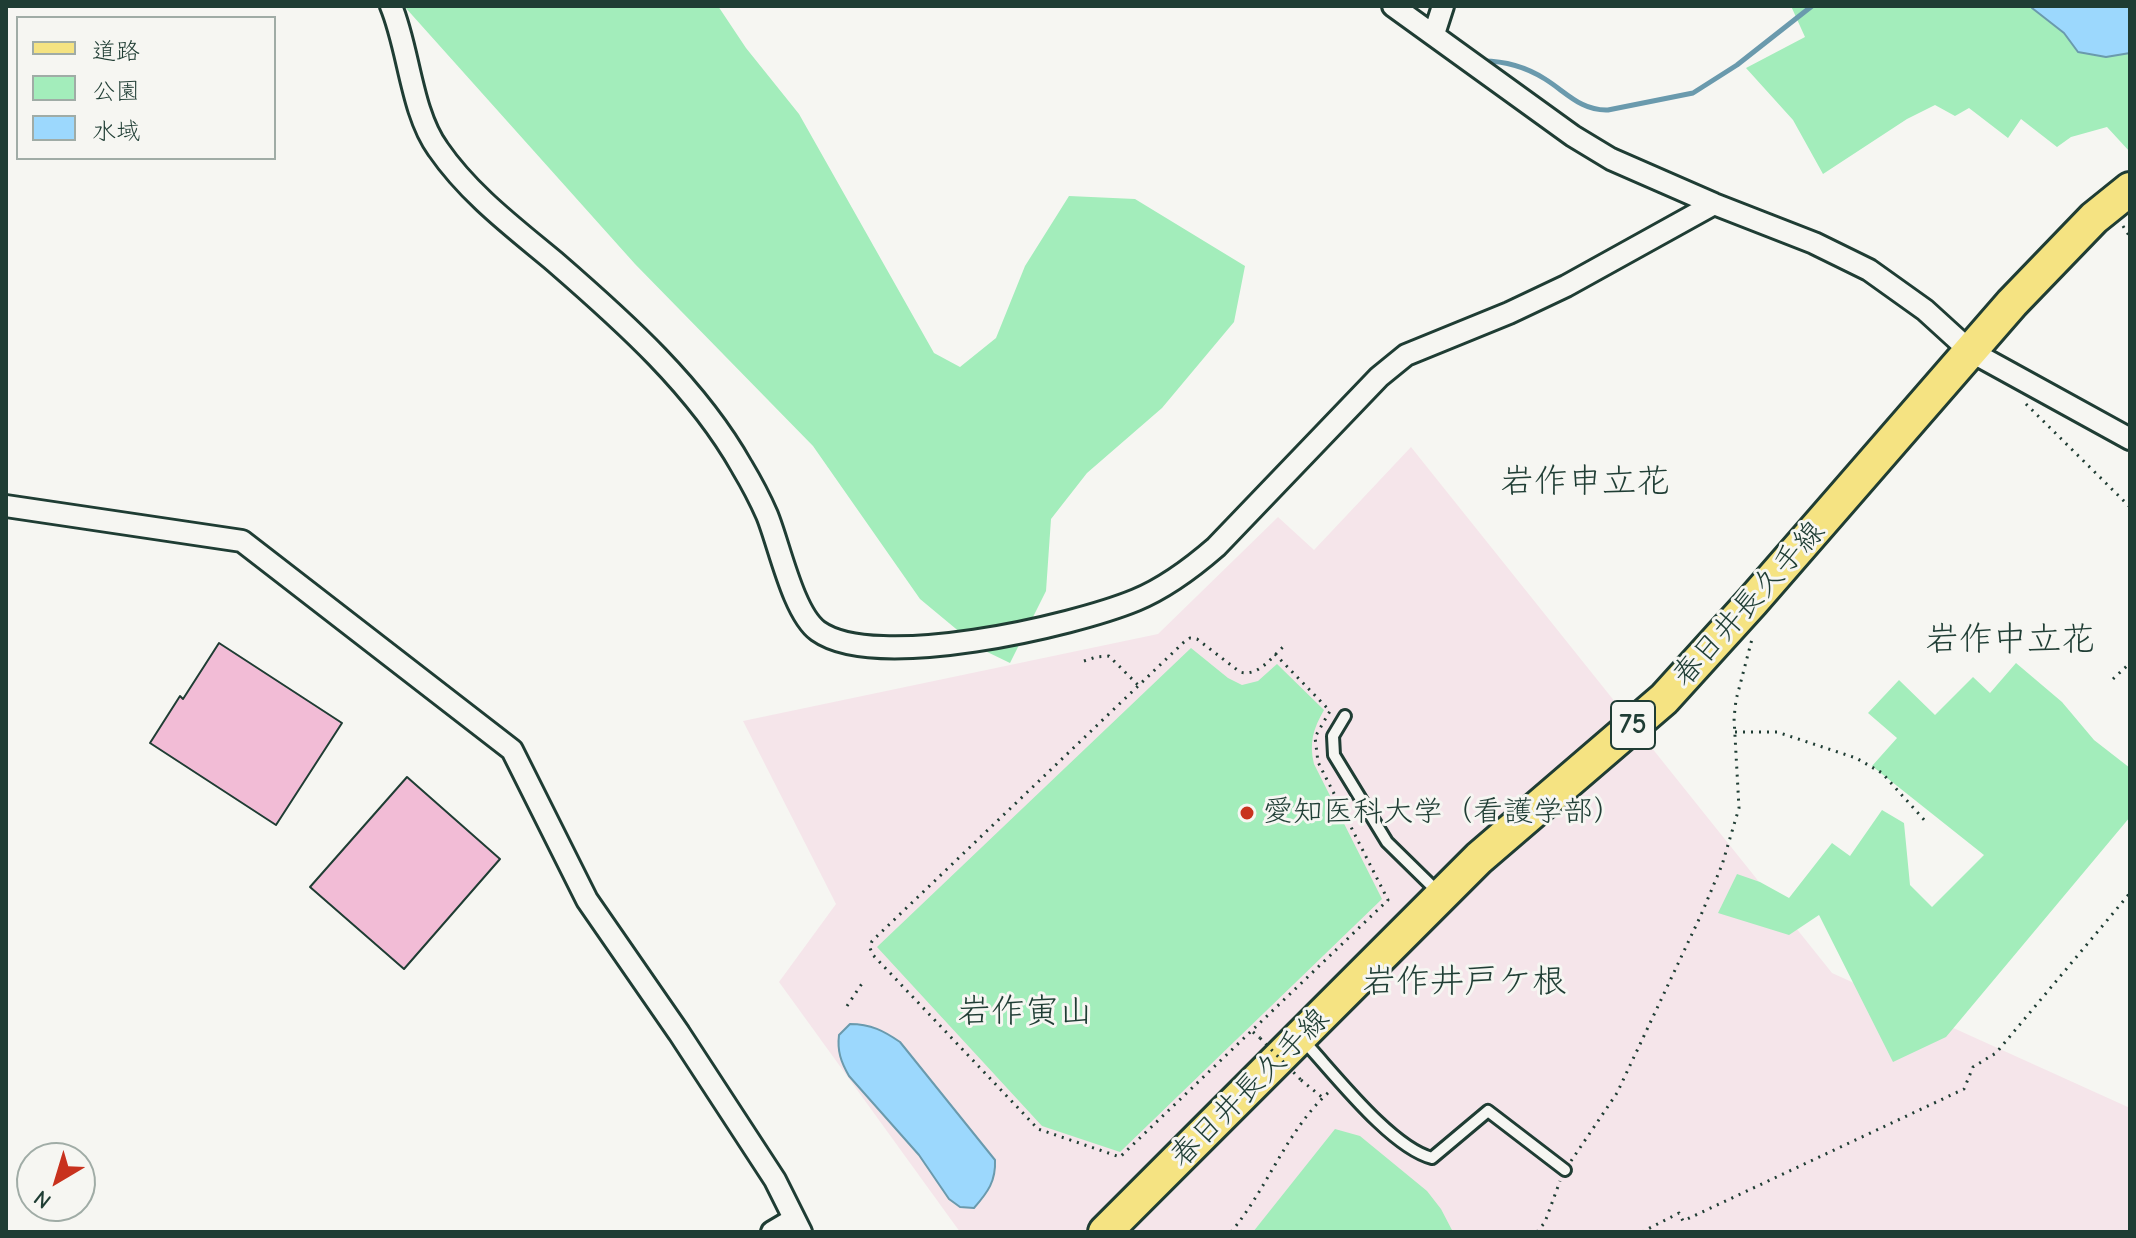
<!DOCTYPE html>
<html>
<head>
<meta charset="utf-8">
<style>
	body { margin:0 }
	#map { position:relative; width:2136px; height:1238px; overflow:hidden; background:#f6f6f2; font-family:"Comic Neue","Klee One",sans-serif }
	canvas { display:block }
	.frame { position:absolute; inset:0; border:8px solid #1f3d34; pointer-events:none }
	.legend { position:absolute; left:16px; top:16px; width:260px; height:144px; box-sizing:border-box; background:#f6f6f2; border:2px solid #a0aca6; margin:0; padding:10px 14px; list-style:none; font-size:24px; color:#1f3d34 }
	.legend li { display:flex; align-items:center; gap:16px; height:40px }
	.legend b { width:40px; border:2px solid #a0aca6 }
	.north { position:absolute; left:16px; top:1142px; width:80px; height:80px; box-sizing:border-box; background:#f6f6f2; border:2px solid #a0aca6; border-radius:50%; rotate:218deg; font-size:22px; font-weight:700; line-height:32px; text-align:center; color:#1f3d34 }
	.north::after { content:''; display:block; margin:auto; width:28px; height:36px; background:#c8321e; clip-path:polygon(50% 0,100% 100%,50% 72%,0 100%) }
</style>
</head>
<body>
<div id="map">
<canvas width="2136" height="1238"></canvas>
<div class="frame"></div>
<ul class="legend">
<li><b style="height:10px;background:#f5e382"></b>道路</li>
<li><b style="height:22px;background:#a3edbb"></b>公園</li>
<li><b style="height:22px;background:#9cd8fd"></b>水域</li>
</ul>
<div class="north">N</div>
</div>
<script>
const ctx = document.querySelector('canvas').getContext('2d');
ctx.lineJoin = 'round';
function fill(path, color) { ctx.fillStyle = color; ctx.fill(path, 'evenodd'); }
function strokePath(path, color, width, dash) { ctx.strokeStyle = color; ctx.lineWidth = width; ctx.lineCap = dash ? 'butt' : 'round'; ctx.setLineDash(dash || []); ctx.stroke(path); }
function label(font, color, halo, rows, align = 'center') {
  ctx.font = font + ' "Comic Neue","Klee One",sans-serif'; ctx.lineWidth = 6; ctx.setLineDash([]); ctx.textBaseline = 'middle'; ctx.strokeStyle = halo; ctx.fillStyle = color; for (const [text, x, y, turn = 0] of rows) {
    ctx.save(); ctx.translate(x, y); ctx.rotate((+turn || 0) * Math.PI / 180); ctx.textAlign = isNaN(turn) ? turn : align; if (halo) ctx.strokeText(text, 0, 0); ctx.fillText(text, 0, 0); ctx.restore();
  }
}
fill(new Path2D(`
	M1411 447 1832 973 2130 1108V1232H960L779 982 836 904 743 721 1158 634 1278 517 1314 550Z`), '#f5e5ea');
fill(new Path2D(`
	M404 6H718L746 48 799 114 934 353 960 367 996 338 1025 266 1069 196 1135 199 1245 266 1234 322 1162 408 1087 473 1051 519 1046 591 1010 663 979 648 920 599 813 446 635 264Z
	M1791 6H2032L2064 33 2078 52 2106 57 2130 53V152L2107 127 2071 137 2057 147 2021 119 2008 138 1969 108 1955 116 1935 105 1907 119 1823 174 1793 120 1746 68 1805 37Z
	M1191 648 1228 678 1242 685 1258 681 1277 664 1324 710C1313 729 1309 743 1314 764L1382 899 1120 1152 1042 1126 877 947Z
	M2016 663 2062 702 2094 740 2130 768V817L1946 1037 1893 1062 1819 915 1789 935 1718 913 1737 874 1760 882 1789 898 1832 843 1850 856 1882 810 1904 823 1910 885 1932 907 1984 855 1872 766 1897 738 1868 713 1899 680 1935 715 1973 677 1990 693Z
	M1335 1129 1360 1136 1427 1191 1441 1209 1453 1232H1253Z`), '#a3edbb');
const water = new Path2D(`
	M2032 6H2130V53L2106 57 2078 52 2064 33 2032 8Z
	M850 1024C871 1024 884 1031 900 1042L995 1160C996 1181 988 1192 974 1208L960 1207 949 1199 919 1155 849 1076C841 1062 837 1051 839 1035Z`);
fill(water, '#9cd8fd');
strokePath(water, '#6a9aad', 2);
strokePath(new Path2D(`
	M1483 61C1505 61 1526 67 1545 79 1566 92 1581 111 1608 110L1693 93 1737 65 1812 6`), '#6a9aad', 5);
const building = new Path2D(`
	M219 643 342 723 276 825 150 743 180 696 183 699Z
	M407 777 500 859 404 969 310 887Z`);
fill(building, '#f2bcd6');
strokePath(building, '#1f3d34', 2);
const lane = new Path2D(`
	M1345 716 1333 736 1334 755 1387 842 1440 894
	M1302 1039C1333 1072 1390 1147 1432 1158L1488 1111 1565 1170`);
const street = new Path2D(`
	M391 6C409 49 411 112 438 149 469 194 513 227 555 262 623 321 697 387 742 467 751 482 760 499 767 515 779 544 793 613 818 631 875 672 1073 626 1136 600 1165 588 1193 567 1216 547L1379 377 1406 355 1509 313 1566 286 1714 204
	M1393 6 1573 136 1611 159 1714 204 1814 243 1869 270 1925 310 1970 351 2130 439
	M1434 34 1443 6
	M6 506 242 541 512 750 587 900 679 1033 775 1180 801 1232
	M772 1232 794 1219`);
const primary = new Path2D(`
	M1105 1232 1479 858 1664 699 1752 602 2012 303 2094 218 2130 189`);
strokePath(lane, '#1f3d34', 16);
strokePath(street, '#1f3d34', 26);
strokePath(primary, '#1f3d34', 38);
strokePath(new Path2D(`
	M2123 226 2130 237
	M2026 404 2130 507
	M1275 654 1330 711 1315 737 1318 762 1388 900 1120 1157 1038 1129 873 955 870 948 872 941 1184 642 1190 638 1197 639 1240 672C1258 677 1271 658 1283 647
	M1084 661 1096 657 1109 656 1139 686
	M2113 679 2130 663
	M1735 732H1777L1856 758 1882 773 1927 823
	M847 1006 863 982
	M1253 1032 1260 1038
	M1301 1080 1323 1098
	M1571 1161 1617 1093 1701 915 1722 865 1739 808 1734 718 1736 700 1752 639
	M1231 1232C1268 1188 1286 1131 1329 1092
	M1537 1232 1545 1222 1560 1181
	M1642 1232 1679 1213 1683 1221 1964 1089 1973 1067 1996 1053 2130 893`), '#1f3d34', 3, [2, 6]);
strokePath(lane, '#f6f6f2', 10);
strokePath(street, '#f6f6f2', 20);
strokePath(primary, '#f5e382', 32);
strokePath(new Path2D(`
	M1260 1038 1301 1080`), '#1f3d34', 3, [2, 6]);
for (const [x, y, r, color] of [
	[1247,813,8,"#c8321e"]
]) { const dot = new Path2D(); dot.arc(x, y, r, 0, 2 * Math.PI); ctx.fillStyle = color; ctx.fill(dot); strokePath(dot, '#f6f6f2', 3); }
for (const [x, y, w] of [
	[1633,725,44]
]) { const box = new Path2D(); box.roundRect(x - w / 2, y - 24, w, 48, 6); ctx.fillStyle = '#f6f6f2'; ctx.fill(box); strokePath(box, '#1f3d34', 2); }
label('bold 28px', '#1f3d34', null, [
	["75",1633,725]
]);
label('30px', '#1f3d34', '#f6f6f2', [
	["春日井長久手線",1749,604,-48],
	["春日井長久手線",1250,1088,-45]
]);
label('30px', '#1f3d34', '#f6f6f2', [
	["愛知医科大学（看護学部）",1263,813]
], 'left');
label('34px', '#1f3d34', '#f6f6f2', [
	["岩作申立花",1585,482],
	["岩作中立花",2010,640],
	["岩作井戸ケ根",1464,982],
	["岩作寅山",1025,1012]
]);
</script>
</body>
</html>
